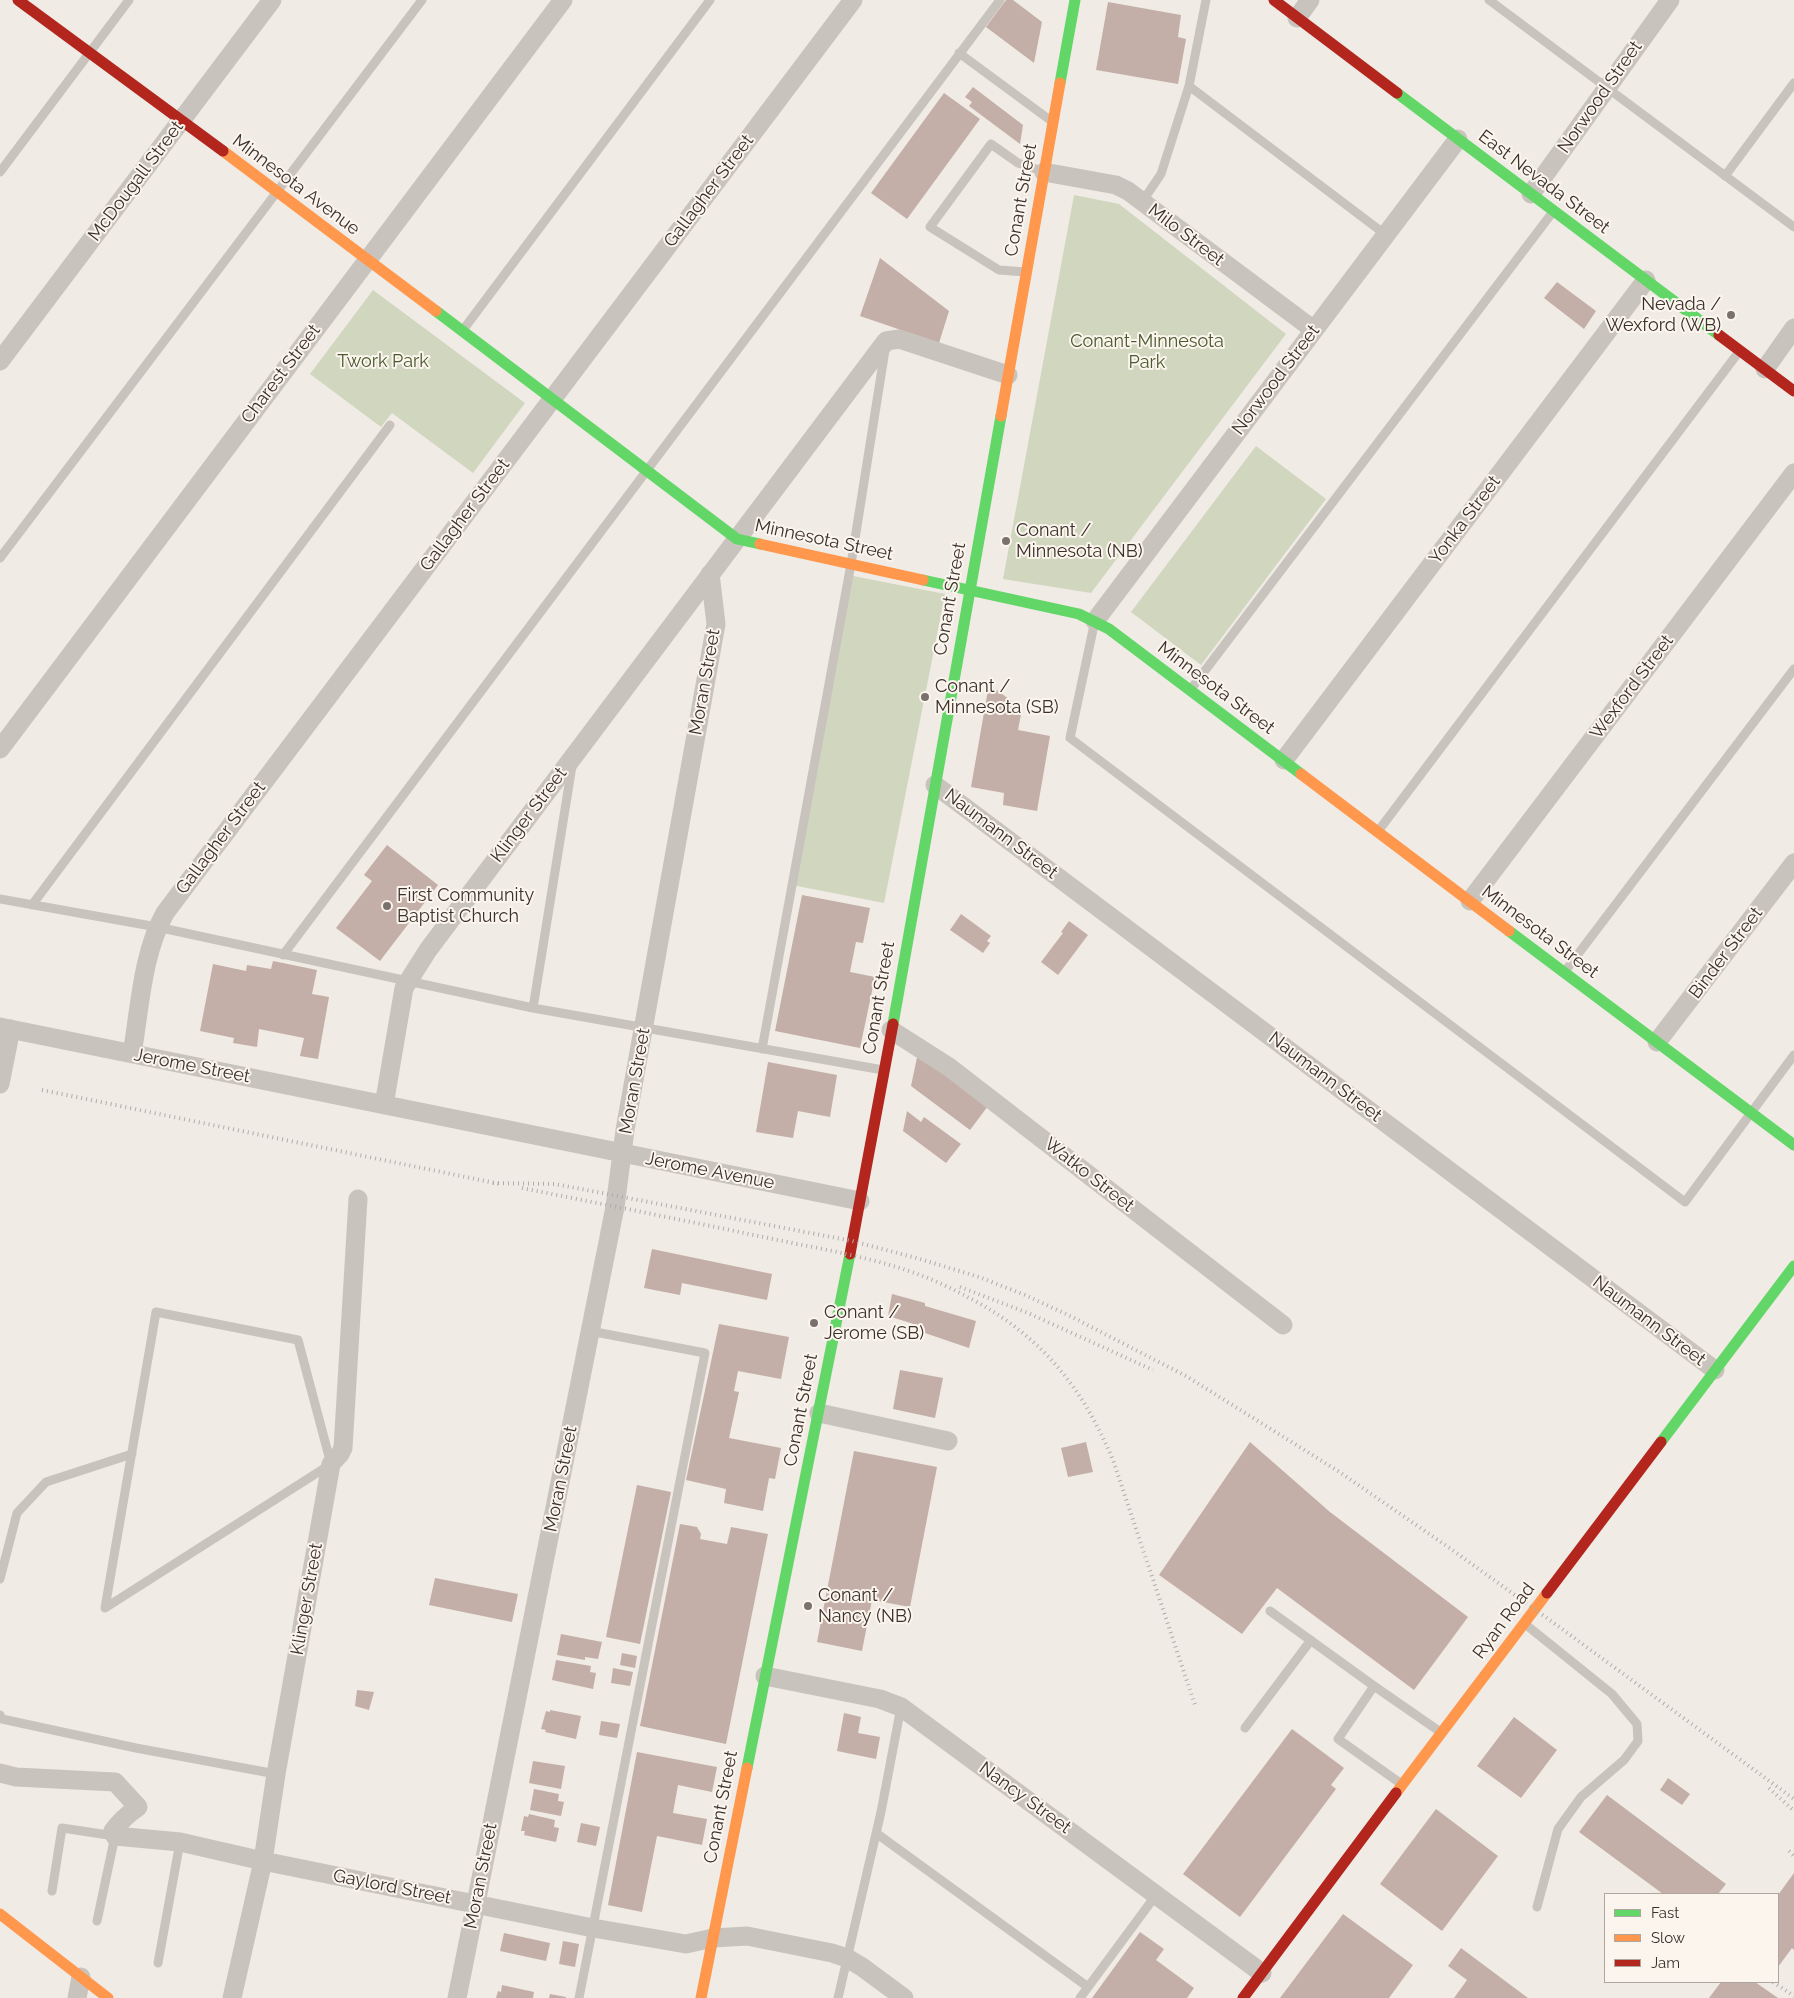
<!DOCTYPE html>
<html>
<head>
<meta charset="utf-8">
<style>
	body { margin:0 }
	#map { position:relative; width:1794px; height:1998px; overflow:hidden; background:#f0ebe5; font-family:Raleway,sans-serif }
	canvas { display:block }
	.legend { position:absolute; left:1604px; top:1893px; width:175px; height:90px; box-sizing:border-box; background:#fbf5ee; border:1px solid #aea6a0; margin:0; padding:6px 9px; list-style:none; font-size:15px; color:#3b302b }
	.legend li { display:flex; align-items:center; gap:10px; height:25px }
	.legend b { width:25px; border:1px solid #aea6a0 }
</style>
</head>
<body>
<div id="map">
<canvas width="1794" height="1998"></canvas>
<ul class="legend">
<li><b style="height:6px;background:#63d668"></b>Fast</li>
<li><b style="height:6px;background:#ff974d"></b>Slow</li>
<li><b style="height:6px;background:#b3261e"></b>Jam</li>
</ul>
</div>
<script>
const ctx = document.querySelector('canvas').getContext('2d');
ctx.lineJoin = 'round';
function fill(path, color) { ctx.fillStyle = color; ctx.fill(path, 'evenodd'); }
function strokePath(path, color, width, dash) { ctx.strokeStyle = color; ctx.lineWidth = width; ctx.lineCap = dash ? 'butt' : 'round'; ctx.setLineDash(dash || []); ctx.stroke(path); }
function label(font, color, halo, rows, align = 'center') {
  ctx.font = font + ' Raleway,sans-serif'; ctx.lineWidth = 4; ctx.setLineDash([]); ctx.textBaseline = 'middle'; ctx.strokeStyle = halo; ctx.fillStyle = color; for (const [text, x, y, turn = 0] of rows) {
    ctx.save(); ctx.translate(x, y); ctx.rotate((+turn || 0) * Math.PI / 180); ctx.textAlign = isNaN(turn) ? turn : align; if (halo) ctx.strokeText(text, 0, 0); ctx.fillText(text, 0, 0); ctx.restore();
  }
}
fill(new Path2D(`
	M1074 195 1119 204 1286 334 1091 593 1003 579Z
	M373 290 525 403 473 473 392 413 381 427 310 374Z
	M1256 446 1326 499 1201 665 1131 612Z
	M853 576 945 594 884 903 792 885Z`), '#d1d6bf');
fill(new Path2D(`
	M1006 0H1013L1042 22 1034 63 986 27Z
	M1108 2 1181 15 1178 37 1186 39 1178 84 1096 70Z
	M973 87 1023 125 1020 144 969 106 972 102 965 97Z
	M944 93 980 119 907 219 871 193Z
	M880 258 949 311 939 343 860 316Z
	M1557 282 1596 311 1584 329 1544 298Z
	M989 684 1022 709 1018 730 1050 736 1037 811 1003 805 1004 793 971 787Z
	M387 845 438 885 380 961 336 928 372 881 364 875Z
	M802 895 870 908 863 943 856 942 850 972 875 977 860 1048 775 1031Z
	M961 914 991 936 987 941 990 943 983 953 950 930Z
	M1069 921 1088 935 1058 975 1041 962 1063 933 1061 932Z
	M273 961 317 970 312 994 329 997 318 1059 300 1056 304 1038 259 1029 257 1047 233 1043 234 1038 200 1031 213 964 246 971 247 965 271 969Z
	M919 1048 991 1102 970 1130 911 1086Z
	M768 1062 837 1075 830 1117 798 1111 793 1138 756 1132Z
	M907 1111 921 1122 924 1117 961 1144 946 1163 903 1131Z
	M652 1249 772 1274 767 1300 682 1283 680 1295 644 1288Z
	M892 1294 925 1303V1306L976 1321 969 1348 919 1331 920 1326 888 1316Z
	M719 1324 789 1337 781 1379 738 1371 734 1391 739 1392 729 1438 781 1448 775 1479 769 1478 763 1511 724 1503 726 1489 686 1480Z
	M900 1370 943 1378 935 1418 893 1409Z
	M1086 1442 1093 1472 1068 1477 1061 1448Z
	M1250 1442 1330 1512 1468 1617 1414 1690 1277 1588 1242 1634 1159 1575Z
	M854 1451 937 1467 910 1607 872 1600 862 1651 817 1642Z
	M637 1485 671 1492 640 1644 606 1637Z
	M680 1524 697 1527 701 1534 700 1539 727 1544 731 1527 768 1534 726 1744 640 1726Z
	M435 1578 518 1594 512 1622 429 1605Z
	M561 1634 602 1642 598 1659 585 1657V1660L557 1655Z
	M622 1653 637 1656 635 1668 620 1665Z
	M556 1660 591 1666 590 1672 596 1673 593 1689 552 1680Z
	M613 1668 633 1672 630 1686 611 1683Z
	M357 1690 374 1692 369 1710 355 1706Z
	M550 1710 581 1716 576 1739 545 1732 546 1730 541 1729 546 1711 550 1712Z
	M844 1713 861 1717 858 1733 880 1737 876 1759 837 1751Z
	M1514 1717 1557 1750 1521 1798 1477 1766Z
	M601 1721 620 1724 617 1738 599 1735Z
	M1292 1729 1344 1768 1331 1785 1336 1789 1240 1917 1183 1874Z
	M637 1752 717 1767 712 1792 678 1785 673 1813 707 1819 702 1845 657 1836 642 1912 608 1905Z
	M533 1761 565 1766 561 1789 529 1783Z
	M1668 1778 1690 1794 1682 1805 1660 1790Z
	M534 1789 559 1794 558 1801 564 1802 561 1816 530 1810Z
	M1607 1795 1726 1884 1718 1894H1663L1579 1832Z
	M1436 1809 1498 1856 1442 1931 1380 1884Z
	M529 1814 555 1820 554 1827 559 1828 556 1842 524 1835 525 1831H521L524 1816 528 1817Z
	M581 1823 600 1827 596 1846 577 1842Z
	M1794 1873V1950L1792 1948 1778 1967V1895Z
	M1343 1914 1413 1965 1389 1998H1280Z
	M1140 1932 1164 1949 1156 1960 1194 1988 1187 1998H1092Z
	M504 1933 550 1943 546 1961 500 1951Z
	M563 1941 579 1944 575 1967 559 1964Z
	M1461 1948 1528 1998H1454L1467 1980 1448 1966Z
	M1721 1982H1755L1778 1998H1709Z
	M502 1985 534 1992 533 1998H496L498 1991 501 1992Z
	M550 1994 566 1997V1998H549Z`), '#c3afa7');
strokePath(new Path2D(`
	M1489 0 1794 227
	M959 53 1050 120
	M1189 86 1386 235
	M0 172 129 0
	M1725 176 1794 83
	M1142 202 1161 174 1189 86 1206 0
	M1025 272 999 270 930 227 991 144 1018 163 1042 171
	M463 330 710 0
	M0 558 422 0
	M1094 625 1070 738 1685 1202 1794 1055
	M1191 689 1552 213
	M1379 830 1738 353
	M0 899 157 927 533 1008 883 1070
	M32 905 390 425
	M283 955 1000 0
	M1566 970 1794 669
	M533 1008 572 766
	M762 1049 851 564 885 350
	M156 1312 298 1340 331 1464 105 1608Z
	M0 1579 17 1513 46 1482 132 1454
	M1270 1611 1374 1686 1439 1731
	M1525 1624 1612 1694 1637 1724 1638 1741 1624 1760 1581 1797 1558 1829 1537 1907
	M1374 1686 1338 1739 1400 1783
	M0 1715 2 1719 136 1748 276 1774
	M1245 1728 1311 1640
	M876 1833 1088 1987
	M52 1891 62 1828 115 1836 97 1921
	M158 1963 180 1842
	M579 1998 705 1353 590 1331
	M838 1998 881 1812 901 1707
	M1080 1998 1156 1895`), '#c9c3be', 9);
strokePath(new Path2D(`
	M1297 18 1310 0
	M1044 172 1116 185 1128 191 1314 330
	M1531 194 1670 0
	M0 361 272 0
	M1765 369 1794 328
	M1095 621 1458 139
	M0 749 563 0
	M1284 760 1646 280
	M935 785 1715 1370
	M1470 901 1794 473
	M0 1027 860 1201
	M891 1030 949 1067 1283 1325
	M1657 1042 1794 863
	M132 1054C140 1008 142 954 165 913L853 0
	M0 1084 11 1029
	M384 1105 404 988 428 950 886 341 899 339 1008 375
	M819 1413 948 1441
	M765 1676 880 1699 901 1707 1262 1973
	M0 1773 16 1777 115 1782 138 1807C128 1814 120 1821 113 1831L115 1836 180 1842 263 1861 593 1928 686 1944 713 1938 747 1936 832 1953 847 1958 862 1967 904 1998
	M77 1998 81 1977
	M232 1998 263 1861 276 1774 331 1464 340 1454 343 1448 358 1199
	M457 1998 615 1207 625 1130 716 624 710 574`), '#c9c3be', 19);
strokePath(new Path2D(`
	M1060 83 1075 0
	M1397 93 1719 335
	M436 311 737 539 760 544
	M923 580 1079 614 1109 629 1301 774
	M1509 931 1794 1145
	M893 1024 1001 416
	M1661 1442 1794 1266
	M747 1768 850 1254`), '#63d668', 11);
strokePath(new Path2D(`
	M223 151 436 311
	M1001 416 1060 83
	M760 544 923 580
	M1301 774 1509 931
	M1396 1793 1547 1593
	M0 1914 108 1998
	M701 1998 747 1768`), '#ff974d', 11);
strokePath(new Path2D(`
	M18 0 223 151
	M1274 0 1397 93
	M1719 335 1794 391
	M850 1254 893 1024
	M1547 1593 1661 1442
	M1243 1998 1396 1793`), '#b3261e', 11);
strokePath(new Path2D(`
	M42 1090 500 1184
	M493 1183 555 1184 852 1241 920 1259 979 1277 1025 1295 1068 1315 1186 1376 1338 1471 1451 1549 1562 1629 1794 1799
	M522 1188C602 1204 683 1220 763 1237 811 1247 860 1255 906 1270 931 1278 953 1289 975 1301 1044 1339 1083 1389 1113 1460L1196 1708
	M960 1287 1028 1313 1153 1370
	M1769 1788 1794 1811
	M1789 1851 1794 1856
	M1773 1982 1794 1996`), '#b1aca8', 4, [1, 4]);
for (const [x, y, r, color] of [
	[1731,315,5,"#7a716c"],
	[1006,541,5,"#7a716c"],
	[925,697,5,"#7a716c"],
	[387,906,5,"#7a716c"],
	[814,1323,5,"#7a716c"],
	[808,1606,5,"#7a716c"]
]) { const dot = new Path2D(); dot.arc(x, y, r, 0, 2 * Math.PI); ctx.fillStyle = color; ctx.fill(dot); strokePath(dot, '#fbf5ee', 2); }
label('18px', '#3b302b', '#fbf5ee', [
	["Norwood Street",1600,97,-55],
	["McDougall Street",136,181,-53],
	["East Nevada Street",1544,182,37],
	["Minnesota Avenue",296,185,37],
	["Gallagher Street",709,191,-53],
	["Conant Street",1021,200,-80],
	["Milo Street",1186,235,37],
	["Charest Street",281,374,-53],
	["Norwood Street",1276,380,-53],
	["Gallagher Street",465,515,-53],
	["Yonka Street",1465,520,-53],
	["Minnesota Street",824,540,12],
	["Conant Street",950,599,-80],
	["Moran Street",705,682,-80],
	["Wexford Street",1632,687,-53],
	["Minnesota Street",1216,688,37],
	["Klinger Street",529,815,-53],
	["Naumann Street",1001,834,37],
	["Gallagher Street",221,838,-53],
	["Minnesota Street",1540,932,37],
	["Binder Street",1726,953,-53],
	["Conant Street",879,998,-80],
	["Jerome Street",192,1066,11],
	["Naumann Street",1325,1077,37],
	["Moran Street",635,1081,-80],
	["Jerome Avenue",710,1171,11],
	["Watko Street",1089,1175,38],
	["Naumann Street",1649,1321,37],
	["Conant Street",801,1410,-79],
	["Moran Street",561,1479,-79],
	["Klinger Street",307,1599,-80],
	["Ryan Road",1504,1621,-53],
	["Nancy Street",1025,1798,36],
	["Conant Street",721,1807,-79],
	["Moran Street",481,1876,-79],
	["Gaylord Street",392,1887,11]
]);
label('18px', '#3b302b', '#fbf5ee', [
	["Nevada /",1721,305,"right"],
	["Wexford (WB)",1721,326,"right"],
	["Conant /",1016,531],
	["Minnesota (NB)",1016,552],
	["Conant /",935,687],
	["Minnesota (SB)",935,708],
	["First Community",397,896],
	["Baptist Church",397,917],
	["Conant /",824,1313],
	["Jerome (SB)",824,1334],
	["Conant /",818,1596],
	["Nancy (NB)",818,1617]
], 'left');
label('18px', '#4a5a2e', '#fbf5ee', [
	["Conant-Minnesota",1147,342],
	["Park",1147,363],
	["Twork Park",383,362]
]);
</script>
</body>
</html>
